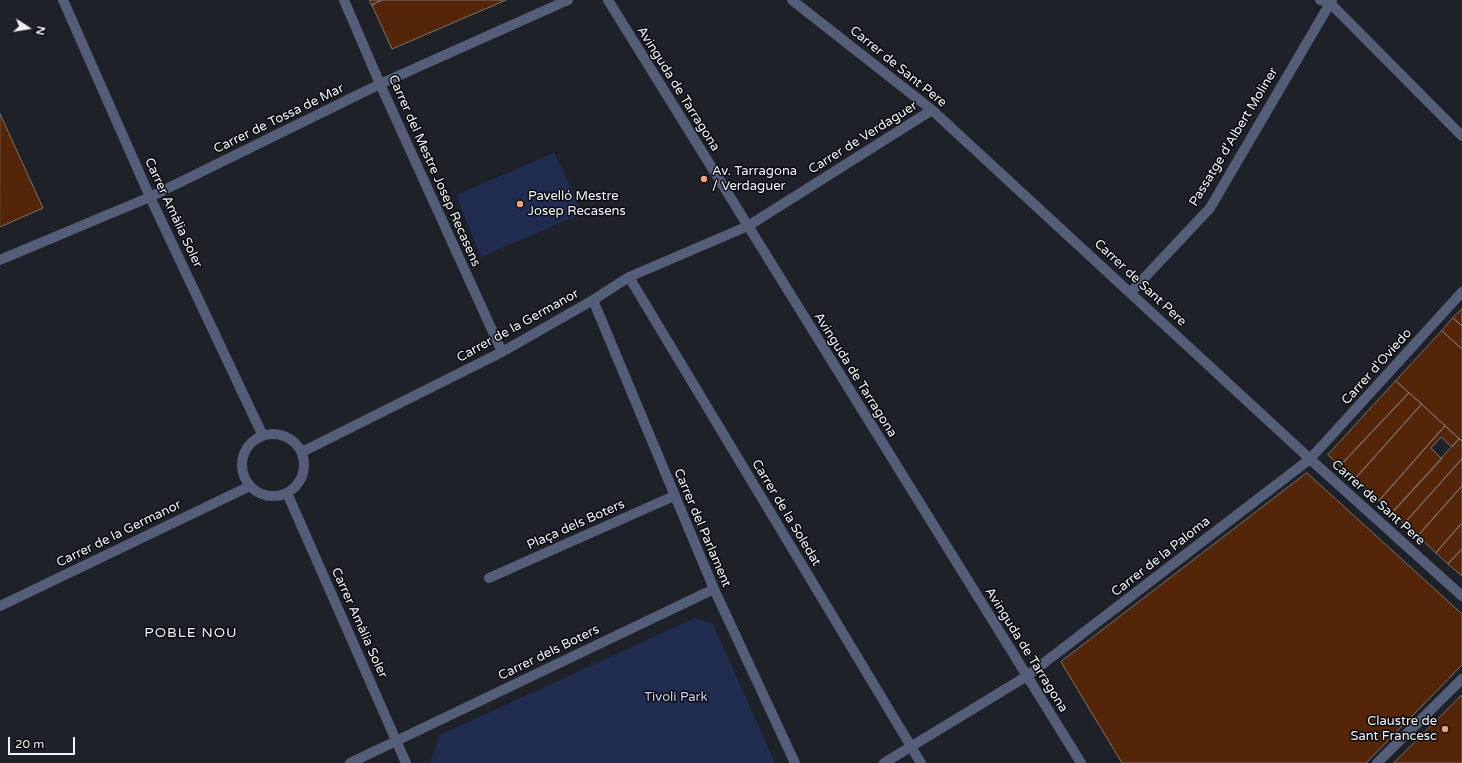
<!DOCTYPE html>
<html>
<head>
<meta charset="utf-8">
<style>
	body { margin:0 }
	#map { position:relative; width:1462px; height:763px; overflow:hidden; background:#1f2128; font-family:"Varela Round",sans-serif }
	canvas { display:block }
	.north { position:absolute; left:8px; top:8px; width:40px; height:40px; -webkit-text-stroke:3px #0a0b0e; paint-order:stroke; rotate:102deg; font-size:11px; font-weight:700; line-height:16px; text-align:center; color:#f1f3f8 }
	.north::after { content:''; display:block; margin:auto; width:14px; height:18px; background:#f1f3f8; clip-path:polygon(50% 0,100% 100%,50% 72%,0 100%) }
	.scale { position:absolute; left:8px; top:737px; width:67px; height:18px; box-sizing:border-box; border:2px solid #f1f3f8; border-top:0; padding-left:5px; font-size:12px; line-height:14px; white-space:nowrap; color:#f1f3f8; -webkit-text-stroke:3px #0a0b0e; paint-order:stroke }
</style>
</head>
<body>
<div id="map">
<canvas width="1462" height="763"></canvas>
<div class="north">N</div>
<div class="scale">20 m</div>
</div>
<script>
const ctx = document.querySelector('canvas').getContext('2d');
ctx.lineJoin = 'round';
function fill(path, color) { ctx.fillStyle = color; ctx.fill(path, 'evenodd'); }
function strokePath(path, color, width, dash) { ctx.strokeStyle = color; ctx.lineWidth = width; ctx.lineCap = dash ? 'butt' : 'round'; ctx.setLineDash(dash || []); ctx.stroke(path); }
function label(font, color, halo, rows, align = 'center') {
  ctx.font = font + ' "Varela Round",sans-serif'; ctx.lineWidth = 3; ctx.setLineDash([]); ctx.textBaseline = 'middle'; ctx.strokeStyle = halo; ctx.fillStyle = color; for (const [text, x, y, turn = 0] of rows) {
    ctx.save(); ctx.translate(x, y); ctx.rotate((+turn || 0) * Math.PI / 180); ctx.textAlign = isNaN(turn) ? turn : align; if (halo) ctx.strokeText(text, 0, 0); ctx.fillText(text, 0, 0); ctx.restore();
  }
}
fill(new Path2D(`
	M554 153 583 213 481 257 456 195Z
	M695 618 713 624 775 763H430L440 735Z`), '#212c51');
const building = new Path2D(`
	M370 0H382L372 5Z
	M382 0H506L392 49 372 5Z
	M0 114 43 208 0 227Z
	M1462 309V326L1453 318Z
	M1453 318 1462 326V349L1442 331Z
	M1442 331 1462 349V441L1396 381Z
	M1396 381 1409 393 1340 466 1328 455Z
	M1409 393 1422 404 1355 479 1340 466Z
	M1422 404 1445 426 1379 501 1355 479Z
	M1445 426 1459 439 1452 447 1441 437 1431 448 1442 459 1392 513 1379 501Z
	M1459 439 1462 441V459L1404 524 1392 513Z
	M1462 459V486L1418 536 1404 524Z
	M1307 473 1462 614V665L1366 763H1122L1061 662Z
	M1462 486V523L1436 553 1418 536Z
	M1462 523V549L1448 564 1436 553Z
	M1462 549V576L1448 564Z
	M1462 695V763H1394Z`);
fill(building, '#552509');
strokePath(building, '#7d746f', 1);
strokePath(new Path2D(`
	M1131 292 1210 208`), '#545e79', 10);
strokePath(new Path2D(`
	M63 0 150 197 263 436
	M344 0 380 84 502 352
	M792 0 932 110 1310 459 1462 596
	M1320 0 1330 3 1462 136
	M1210 208 1332 0
	M0 260 150 197 380 84 568 0
	M629 277 921 763
	M593 300 714 589 795 763
	M242 465a31 31 0 1 1 62 0a31 31 0 1 1-62 0Z
	M302 452 502 352 593 300 629 277 748 226 932 110
	M287 493 406 763
	M489 578 674 496
	M0 606 250 486
	M350 763 714 589
	M884 763 1027 676 1310 459 1462 292
	M1377 763 1462 679`), '#545e79', 10);
strokePath(new Path2D(`
	M608 0 1081 763`), '#545e79', 10);
for (const [x, y, r, color] of [
	[704,179,4,"#f1a27b"],
	[520,204,4,"#f1a27b"],
	[1445,729,4,"#f1a27b"]
]) { const dot = new Path2D(); dot.arc(x, y, r, 0, 2 * Math.PI); ctx.fillStyle = color; ctx.fill(dot); strokePath(dot, '#0a0b0e', 1.5); }
label('13px', '#f1f3f8', '#0a0b0e', [
	["Carrer de Sant Pere",898,67,39],
	["Avinguda de Tarragona",678,89,58],
	["Carrer de Tossa de Mar",279,119,-26],
	["Passatge d'Albert Moliner",1234,137,-59],
	["Carrer de Verdaguer",863,138,-32],
	["Carrer del Mestre Josep Recasens",434,171,66],
	["Carrer Amàlia Soler",173,213,65],
	["Carrer de Sant Pere",1140,283,43],
	["Carrer de la Germanor",518,326,-29],
	["Carrer d'Oviedo",1377,367,-48],
	["Avinguda de Tarragona",855,375,58],
	["Carrer de Sant Pere",1378,503,42],
	["Carrer de la Soledat",786,513,59],
	["Plaça dels Boters",576,525,-24],
	["Carrer del Parlament",702,528,67],
	["Carrer de la Germanor",119,534,-26],
	["Carrer de la Paloma",1161,557,-38],
	["Carrer Amàlia Soler",359,623,66],
	["Avinguda de Tarragona",1026,650,58],
	["Carrer dels Boters",549,653,-26]
]);
label('13px', '#f1f3f8', '#0a0b0e', [
	["Av. Tarragona",712,172],
	["/ Verdaguer",712,187],
	["Pavelló Mestre",528,197],
	["Josep Recasens",528,212],
	["Claustre de",1437,722,"right"],
	["Sant Francesc",1437,737,"right"]
], 'left');
label('13px', '#c6d3f7', '#0a0b0e', [
	["Tivoli Park",676,698]
]);
ctx.letterSpacing = '1px';
label('14px', '#f1f3f8', '#0a0b0e', [
	["POBLE NOU",191,633]
]);
ctx.letterSpacing = '0px';
</script>
</body>
</html>
